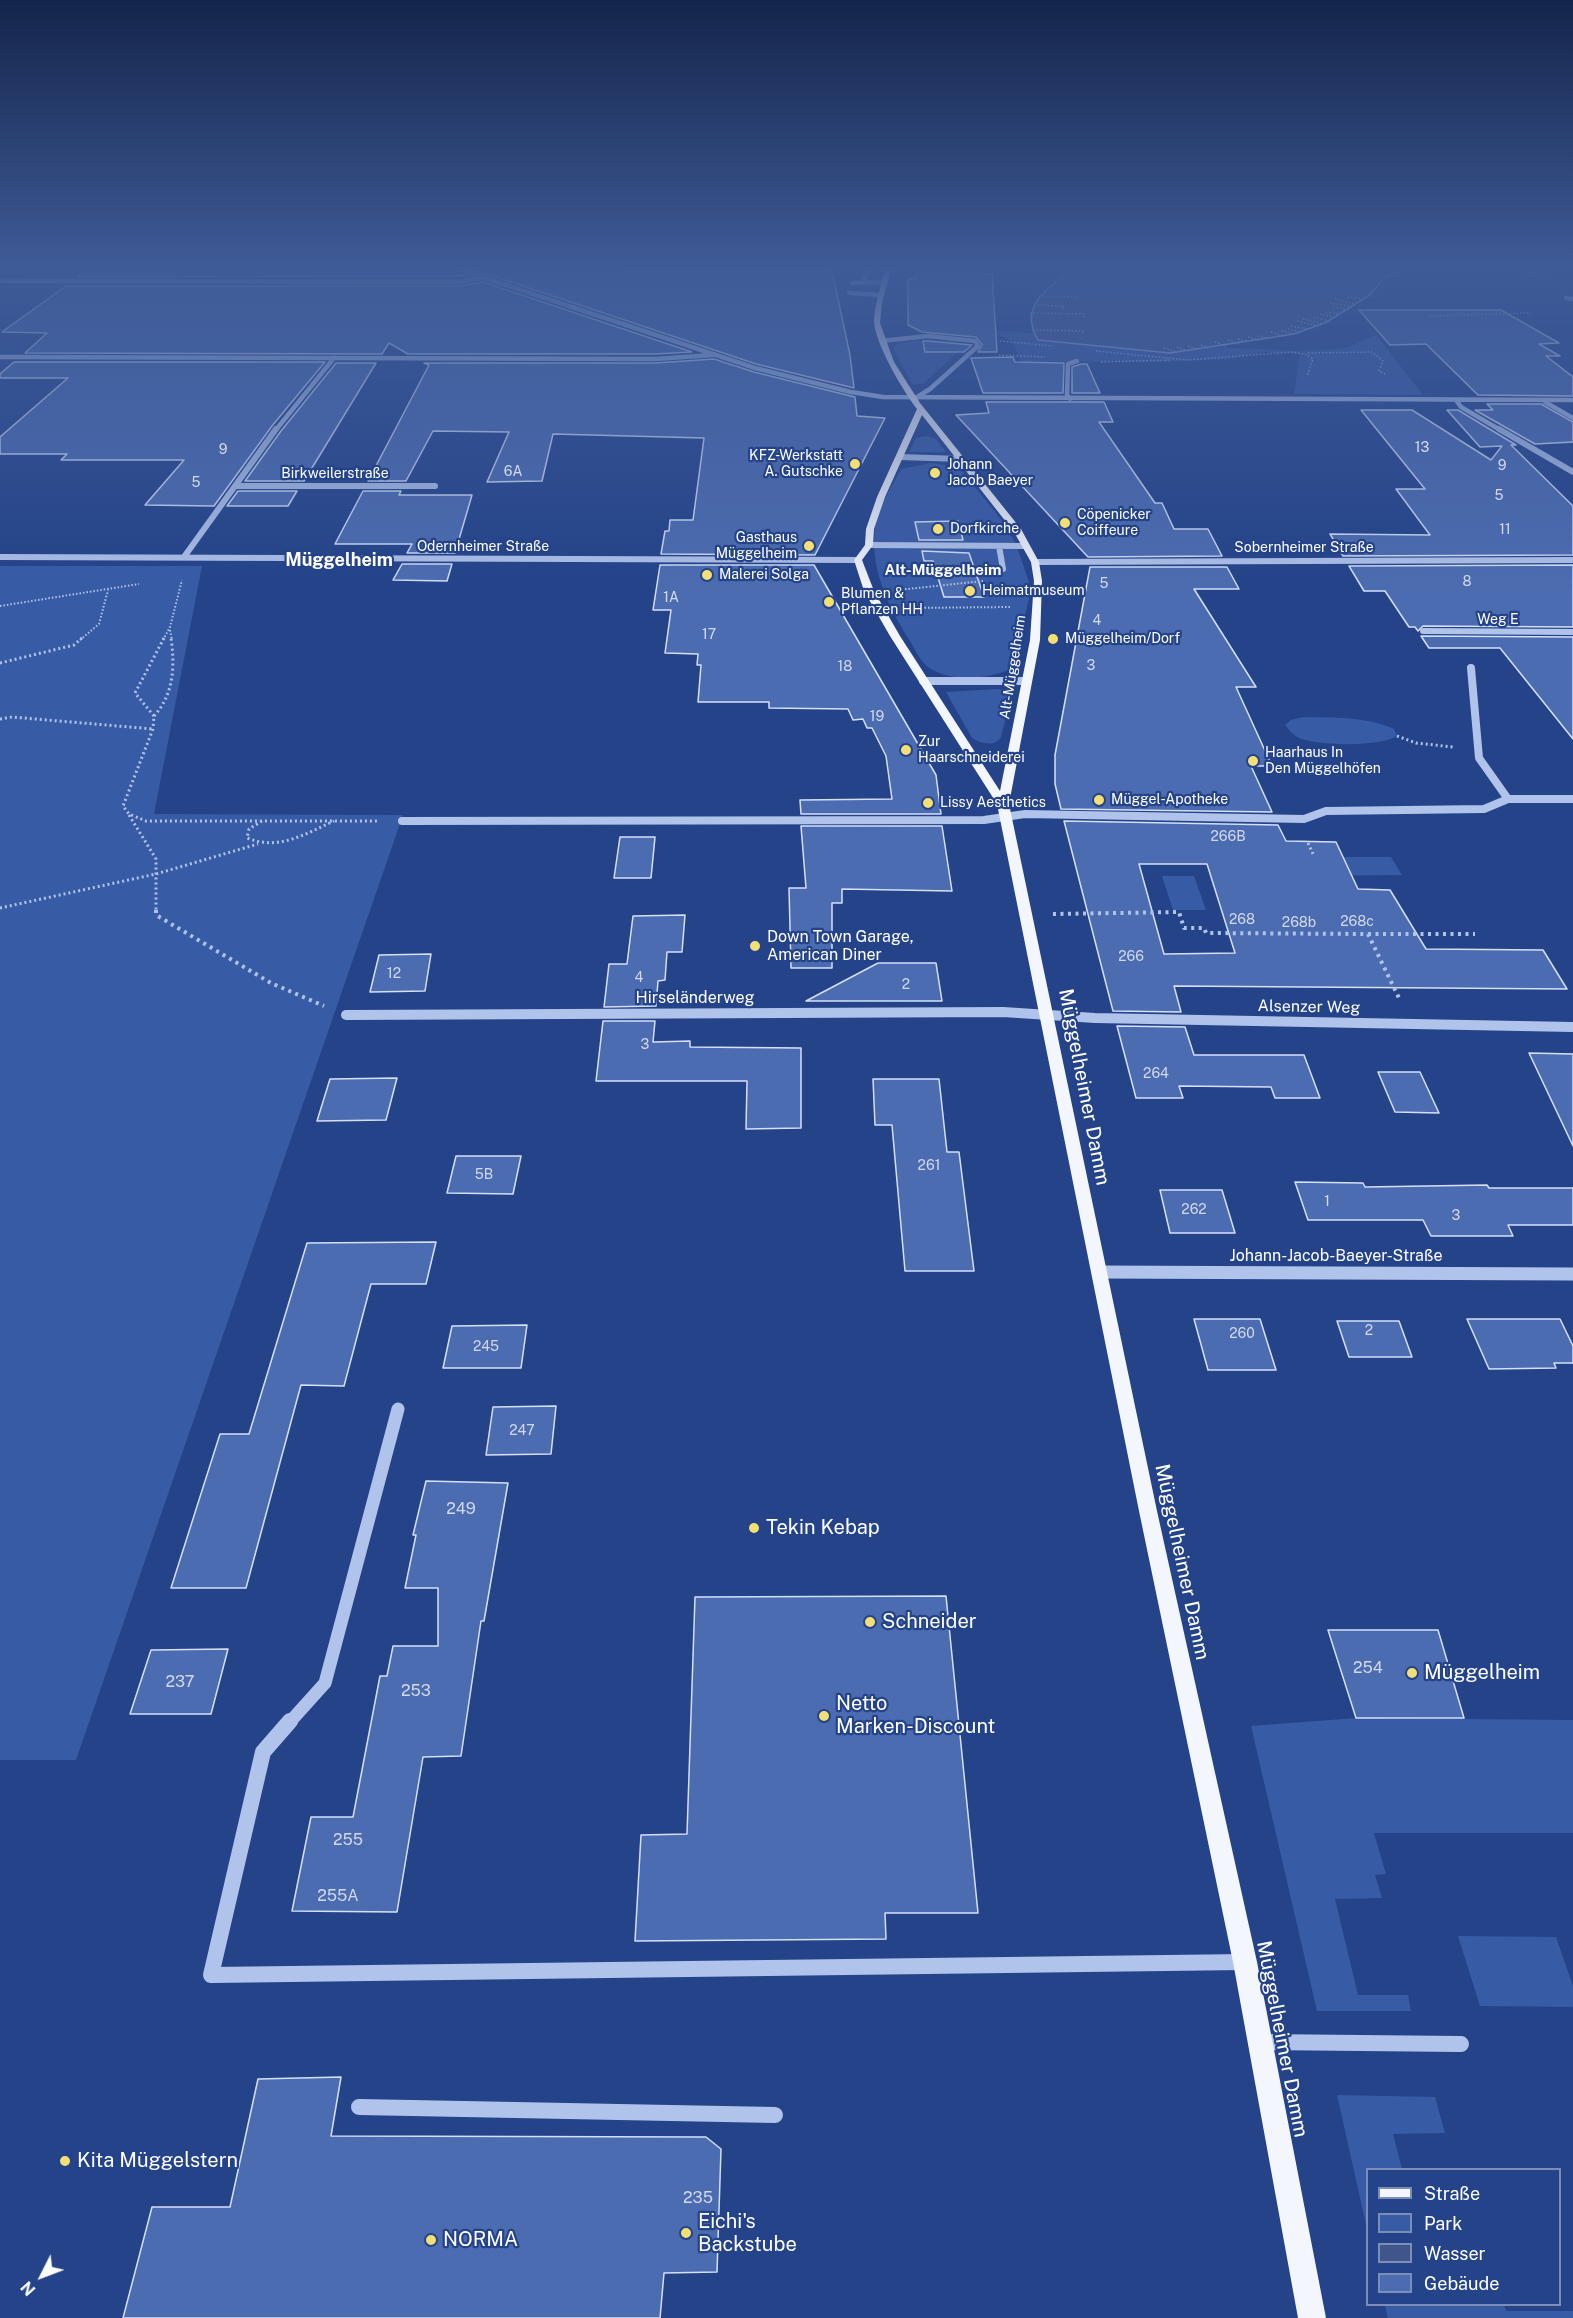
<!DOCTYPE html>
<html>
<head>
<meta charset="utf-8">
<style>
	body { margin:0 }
	#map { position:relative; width:1573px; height:2318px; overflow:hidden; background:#244389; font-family:"Public Sans",sans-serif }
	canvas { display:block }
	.legend { position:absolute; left:1366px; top:2168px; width:195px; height:138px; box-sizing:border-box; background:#244389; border:2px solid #7c8eb8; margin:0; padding:8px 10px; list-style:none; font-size:18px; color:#fff }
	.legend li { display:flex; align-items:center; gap:12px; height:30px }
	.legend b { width:30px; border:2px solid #7c8eb8 }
	.north { position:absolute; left:12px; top:2246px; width:60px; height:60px; -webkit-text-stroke:4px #244389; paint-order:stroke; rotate:228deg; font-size:16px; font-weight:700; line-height:24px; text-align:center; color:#fff }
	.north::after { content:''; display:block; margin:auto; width:21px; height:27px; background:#fff; clip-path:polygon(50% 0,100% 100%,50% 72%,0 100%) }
</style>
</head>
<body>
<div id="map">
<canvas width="1573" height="2318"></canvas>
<ul class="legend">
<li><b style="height:8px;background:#f4f6fe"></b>Straße</li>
<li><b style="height:16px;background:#385ba6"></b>Park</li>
<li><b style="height:16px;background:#40568a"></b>Wasser</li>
<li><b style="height:16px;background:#4c6cb1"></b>Gebäude</li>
</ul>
<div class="north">N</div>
</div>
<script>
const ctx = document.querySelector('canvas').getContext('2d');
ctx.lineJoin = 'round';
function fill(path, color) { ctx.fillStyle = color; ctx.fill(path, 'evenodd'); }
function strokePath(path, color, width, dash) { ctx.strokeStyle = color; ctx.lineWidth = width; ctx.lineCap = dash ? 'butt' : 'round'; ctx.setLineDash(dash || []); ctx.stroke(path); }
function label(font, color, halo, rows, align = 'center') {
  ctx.font = font + ' "Public Sans",sans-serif'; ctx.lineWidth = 4.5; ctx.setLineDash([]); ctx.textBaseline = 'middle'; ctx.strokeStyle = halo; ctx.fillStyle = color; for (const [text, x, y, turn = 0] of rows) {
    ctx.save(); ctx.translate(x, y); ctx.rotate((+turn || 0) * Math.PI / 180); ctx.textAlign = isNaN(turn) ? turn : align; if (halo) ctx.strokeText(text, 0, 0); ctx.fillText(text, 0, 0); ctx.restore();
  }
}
fill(new Path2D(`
	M996 332 1034 333 1038 340 1170 353 1220 347 1295 351 1344 349 1376 335 1423 395 1294 394 1300 354 1265 352 1229 359 1160 362 1021 361 1012 342Z
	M920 340 955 342 963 347 923 384H912L893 348 899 343Z
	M926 436 935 438 946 452H909L916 438Z
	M931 463 951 466 961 470 1003 522 1016 544 1029 582 1030 594 1013 668C990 679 950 683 928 667 920 661 915 649 910 641 888 606 870 570 875 528 878 507 891 488 901 469Z
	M0 566H202L154 814 403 815 76 1760H0Z
	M997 689 1006 690 1012 694 1001 737C995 747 981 744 972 738L946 692Z
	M1303 717C1335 718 1365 716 1394 729L1397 736C1379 747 1318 746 1299 738 1293 735 1289 730 1285 725L1291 720Z
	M1307 857H1391L1402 875 1316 876Z
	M1162 876H1194L1206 910H1173Z
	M1356 1718 1573 1720V1833H1374L1386 1874 1375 1875 1382 1898 1335 1899 1358 1995H1408L1411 2011H1317L1251 1726Z
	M1458 1936 1556 1937 1573 1986V2007L1480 2006Z
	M1337 2095 1435 2097 1445 2133 1393 2134 1402 2169 1368 2170 1367 2229Z
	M1385 2305H1504L1506 2311H1573V2318H1388Z`), '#385ba6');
const water = new Path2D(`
	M1062 269H1404L1385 277 1370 295 1325 323 1294 334 1170 353 1038 340C1019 309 1044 290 1068 273Z`);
fill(water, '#40568a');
strokePath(water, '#a4bcea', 1.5);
const building = new Path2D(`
	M88 269H454L456 273 465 276 78 277Z
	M472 269 832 271 850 355 854 388 756 364Z
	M922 272 992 274 997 352H978L982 345 976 337 922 332 908 325V279H915L917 273Z
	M483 282 692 352 655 354H408L389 343 382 354 25 353 47 333 2 332 66 286H458Z
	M1359 310H1501L1559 343 1539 344 1560 356H1546L1573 377V396L1478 395 1426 344 1390 345Z
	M923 341H928L972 345 964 352H925Z
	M1013 357 1015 362 1064 363 1063 393H983L971 358Z
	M714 359 754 372 855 397 857 416 885 418 815 555 661 554 665 531H669L670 520H693L704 438 553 434 542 481 487 482 509 432 433 431 406 481H368L429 365 424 363H655Z
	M14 362H325L272 426 214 506 145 505 184 460H61L67 454H0V437L68 378H0V374Z
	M336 363H376L304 481H245L281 431Z
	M1081 364H1087L1100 393H1072V367Z
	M986 402H1104L1113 422H1099L1155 503H1162L1174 529H1208L1222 556 1088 557 956 415 989 413Z
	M1487 404H1541L1573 422V442L1535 444 1475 410H1493Z
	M1361 410H1412L1491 460 1502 446 1480 447 1447 410H1458L1516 445H1511L1573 506V555L1343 556 1330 534 1430 535 1396 489H1425Z
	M238 491H297L288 506H227Z
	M363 491H401L399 495H472L455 553H407L412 544H335Z
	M958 521 963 540H919L915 522Z
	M922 551 969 553 984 597H944L933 561H924Z
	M402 564H452L447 581 393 580Z
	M660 565H814L936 775 941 814H801L800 800 892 799 886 756 872 728H867L863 719 853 720 848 709 769 708V702H698L701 665H697L698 654 665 653 671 610H653Z
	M1573 565V627L1423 626 1418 631 1415 627H1409L1385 591H1364L1349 566Z
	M1090 567H1227L1239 589H1194L1256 687H1236L1272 766H1251L1272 812 1061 809 1055 784V755Z
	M1421 636 1573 637V739L1500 648H1429Z
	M1064 821 1278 825 1286 841 1336 842 1358 889 1390 890 1426 949 1543 950 1567 989 1174 986 1181 1012 1113 1011ZM1139 864H1207L1235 953 1164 954Z
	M801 826H942L952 891 842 889V903H832V968H791L789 888H806Z
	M620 837H655L651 878H614Z
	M685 915 682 952H667L665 980 658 981 656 1006 604 1007 609 964H627L633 916Z
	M431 954 425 991 370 992 379 955Z
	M878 963H936L942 1001H806Z
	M603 1021H655L653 1042 690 1041V1047L801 1048V1128L746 1129 747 1081H596Z
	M1117 1026 1185 1027 1194 1055H1304L1320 1098H1275L1271 1087 1179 1086 1183 1098H1136Z
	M1529 1053 1573 1054V1146Z
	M1378 1072H1420L1439 1113 1395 1112Z
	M397 1078 386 1120 317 1121 330 1079Z
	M873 1079H939L947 1152H959L974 1271H905L892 1125H875Z
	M456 1156H521L513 1194 447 1193Z
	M1295 1182 1363 1183 1365 1187 1487 1185 1489 1188H1573V1225H1508L1513 1236H1431L1423 1220H1308Z
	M1160 1190H1222L1235 1233H1170Z
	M436 1242 426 1284H371L344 1386 301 1385 246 1588H171L220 1434H249L307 1243Z
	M1194 1319H1260L1276 1370H1208Z
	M1467 1319H1560L1573 1346V1363H1554L1556 1368 1489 1369Z
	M1337 1321H1399L1412 1357H1349Z
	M527 1325 521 1368H443L452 1326Z
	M556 1406 551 1454 486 1455 493 1407Z
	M426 1481 508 1483 484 1621H481L461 1756 423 1757 397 1912 292 1911 311 1817H353L380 1676H387L393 1646H438V1588H405L416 1535H413Z
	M946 1596 978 1913H885L886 1939 635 1941 641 1835 687 1834 695 1597Z
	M1328 1630H1438L1464 1718H1356Z
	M228 1649 211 1714H130L151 1650Z
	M341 2077 331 2136 706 2137 721 2149 717 2272 664 2273 660 2318H123L152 2207H230L258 2079Z`);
fill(building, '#4c6cb1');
strokePath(building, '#d4e0f7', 1.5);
strokePath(new Path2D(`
	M1515 269 1539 276 1551 284
	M1039 296 1076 297 1077 300
	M1348 297 1362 299
	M1335 299 1354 304
	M1330 303 1351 306
	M1034 305 1064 306 1062 309
	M1333 307 1347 309
	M1326 312 1339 314
	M1030 313 1084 314V319
	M1320 314 1334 317
	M1429 316 1531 313
	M1314 317 1329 321
	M1303 319 1323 324
	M1297 321 1318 326
	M1291 326 1307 329
	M1288 329 1300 332
	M1033 330 1084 331
	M1282 331 1294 334
	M1271 332 1283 336
	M1258 336 1267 338
	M1248 337 1259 340
	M1238 339 1248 342
	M1228 340 1239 344
	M1000 341 1053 346
	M1215 342 1226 346
	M1201 345 1208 348
	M1188 346 1197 349
	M1177 347 1187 351
	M1164 348 1176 352
	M1096 351 1188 360 1291 352 1305 354 1313 359 1307 376
	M1308 353 1372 352 1383 361 1379 371 1385 374
	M999 355 1045 357
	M1101 362 1171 360`), '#b0c3ea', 1.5, [1.5, 2]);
strokePath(new Path2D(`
	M898 590 983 581
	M0 606 139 584
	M907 608 1010 607
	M170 630 172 640
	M80 640 99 624 108 590
	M163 640 170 627 182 580`), '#b0c3ea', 2, [1.5, 2]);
strokePath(new Path2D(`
	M164 638 135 693 154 716 153 729 123 806 129 814 146 821H378
	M0 663 74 645 82 638
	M154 716C174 694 175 666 171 638
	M0 719 12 717 153 729
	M1397 736 1416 743 1453 747
	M129 815 156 859V911
	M262 821 249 829 247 838C279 851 305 834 334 821
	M1308 843 1314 856
	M0 908 156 874 258 844`), '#b0c3ea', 3, [2, 3]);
strokePath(new Path2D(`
	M156 910V915L271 983 324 1006
	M1053 914 1179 912 1184 928H1204L1206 933 1368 934 1399 998
	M1368 934H1475`), '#b0c3ea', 4, [3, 4.5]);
strokePath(new Path2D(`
	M458 269 755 368 851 392 883 397 1573 400
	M0 281 458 282 481 278
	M864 281 869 269
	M852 283 884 282
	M849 293 881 295
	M1566 298 1573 299
	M881 341 928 336 975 341 978 346 930 389 914 399
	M0 357 655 359 713 355
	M1070 399 1067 395 1068 364 1077 361
	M1456 400 1461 407 1502 431
	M1545 402 1573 418
	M275 431 334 358`), '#b0c3ea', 4.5);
strokePath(new Path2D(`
	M1499 429 1573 472
	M900 457 961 459
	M236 486H435
	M869 545 1025 546
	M999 546 1003 569
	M0 557 858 560
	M184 557 276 429
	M1035 562 1573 560
	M1423 631 1573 632`), '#b0c3ea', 6);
strokePath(new Path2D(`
	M1471 668 1479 758 1508 799
	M923 681H1027
	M402 821 984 820 1025 814 1304 819 1326 811 1484 809 1508 799H1573`), '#b0c3ea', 8);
strokePath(new Path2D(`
	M346 1015 1003 1012 1095 1018 1573 1027`), '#b0c3ea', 10);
strokePath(new Path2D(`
	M1099 1272 1573 1274
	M289 1723 325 1683 398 1409`), '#b0c3ea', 13);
strokePath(new Path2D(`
	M290 1721 263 1752 211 1975 1245 1962
	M1261 2042 1461 2044
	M359 2107 775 2115`), '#b0c3ea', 16);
fill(new Path2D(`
	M885 269H891L882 303 880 323 894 362 920 403 1021 529 1039 562 1042 581 1040 640 1009 804 1157 1511 1257 1962 1326 2318H1298L1233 1962 1139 1511 997 804 890 636 864 591 854 560 865 545 866 529 877 497 917 409C903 391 874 342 874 320 875 303 881 286 885 269ZM922 415 1014 532 1031 562 1034 581 1030 640 1000 791 900 636 874 591 862 560 873 545 874 529 885 497Z`), '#f4f6fe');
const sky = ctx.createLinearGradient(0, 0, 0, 593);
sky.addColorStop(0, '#14254b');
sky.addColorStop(0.45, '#3f5b97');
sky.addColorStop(1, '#3f5b9700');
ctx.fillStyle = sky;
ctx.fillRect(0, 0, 1573, 593);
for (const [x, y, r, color] of [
	[855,464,6,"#f4df74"],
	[935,473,6,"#f4df74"],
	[1065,523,6,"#f4df74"],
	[938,529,6,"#f4df74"],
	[809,546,6,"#f4df74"],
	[707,575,6,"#f4df74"],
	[970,591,6,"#f4df74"],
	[829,602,6,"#f4df74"],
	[1053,639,6,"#f4df74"],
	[906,750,6,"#f4df74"],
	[1253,761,6,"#f4df74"],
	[1099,800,6,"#f4df74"],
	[928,803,6,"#f4df74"],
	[755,946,6,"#f4df74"],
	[754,1528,6,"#f4df74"],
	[870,1622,6,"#f4df74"],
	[1412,1673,6,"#f4df74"],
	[824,1716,6,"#f4df74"],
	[65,2161,6,"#f4df74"],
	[686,2233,6,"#f4df74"],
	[431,2240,6,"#f4df74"]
]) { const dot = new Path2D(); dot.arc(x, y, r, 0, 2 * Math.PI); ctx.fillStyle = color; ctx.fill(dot); strokePath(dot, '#244389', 2); }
label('14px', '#d2daec', null, [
	["13",1422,448],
	["9",223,450],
	["9",1502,466],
	["6A",513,472],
	["5",196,483],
	["5",1499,496],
	["11",1505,530],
	["8",1467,582],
	["5",1104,584],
	["1A",671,598],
	["4",1097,621],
	["17",709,635],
	["3",1091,666],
	["18",845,667],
	["19",877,717],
	["266B",1228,837],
	["268",1242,920],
	["268c",1357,922],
	["268b",1299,923],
	["266",1131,957],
	["12",394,974],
	["4",639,978],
	["2",906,985],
	["3",645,1045],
	["264",1156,1074],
	["261",929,1166],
	["5B",484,1175],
	["1",1327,1202],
	["262",1194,1210],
	["3",1456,1216],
	["2",1369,1331],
	["260",1242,1334],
	["245",486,1347],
	["247",522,1431]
]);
label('14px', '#fff', '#244389', [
	["KFZ-Werkstatt",843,456,"right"],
	["A. Gutschke",843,472,"right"],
	["Johann",947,465],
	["Jacob Baeyer",947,481],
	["Cöpenicker",1077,515],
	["Coiffeure",1077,531],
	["Dorfkirche",950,529],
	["Gasthaus",797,538,"right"],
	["Müggelheim",797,554,"right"],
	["Malerei Solga",719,575],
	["Heimatmuseum",982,591],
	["Blumen &",841,594],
	["Pflanzen HH",841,610],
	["Müggelheim/Dorf",1065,639],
	["Zur",918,742],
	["Haarschneiderei",918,758],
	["Haarhaus In",1265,753],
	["Den Müggelhöfen",1265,769],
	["Müggel-Apotheke",1111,800],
	["Lissy Aesthetics",940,803]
], 'left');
label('14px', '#fff', '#244389', [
	["Birkweilerstraße",335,474],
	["Odernheimer Straße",483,547],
	["Sobernheimer Straße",1304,548],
	["Weg E",1498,620],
	["Alt-Müggelheim",1013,667,-81]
]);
label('bold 15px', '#fff', '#244389', [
	["Alt-Müggelheim",943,570]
]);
label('16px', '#fff', '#244389', [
	["Down Town Garage,",767,937],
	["American Diner",767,955]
], 'left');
label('16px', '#fff', '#244389', [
	["Hirseländerweg",695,998],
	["Alsenzer Weg",1309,1007,1],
	["Johann-Jacob-Baeyer-Straße",1336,1256]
]);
label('16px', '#d2daec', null, [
	["249",461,1509],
	["254",1368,1668],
	["237",180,1682],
	["253",416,1691],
	["255",348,1840],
	["255A",338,1896],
	["235",698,2198]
]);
label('bold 18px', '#fff', '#244389', [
	["Müggelheim",339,560]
]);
label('20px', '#fff', '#244389', [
	["Müggelheimer Damm",1084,1087,79],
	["Müggelheimer Damm",1182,1562,78],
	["Müggelheimer Damm",1282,2039,79]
]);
label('20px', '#fff', '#244389', [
	["Tekin Kebap",766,1528],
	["Schneider",882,1622],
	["Müggelheim",1424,1673],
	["Netto",836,1704],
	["Marken-Discount",836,1727],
	["Kita Müggelstern",77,2161],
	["Eichi's",698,2222],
	["Backstube",698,2245],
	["NORMA",443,2240]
], 'left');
</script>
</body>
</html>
